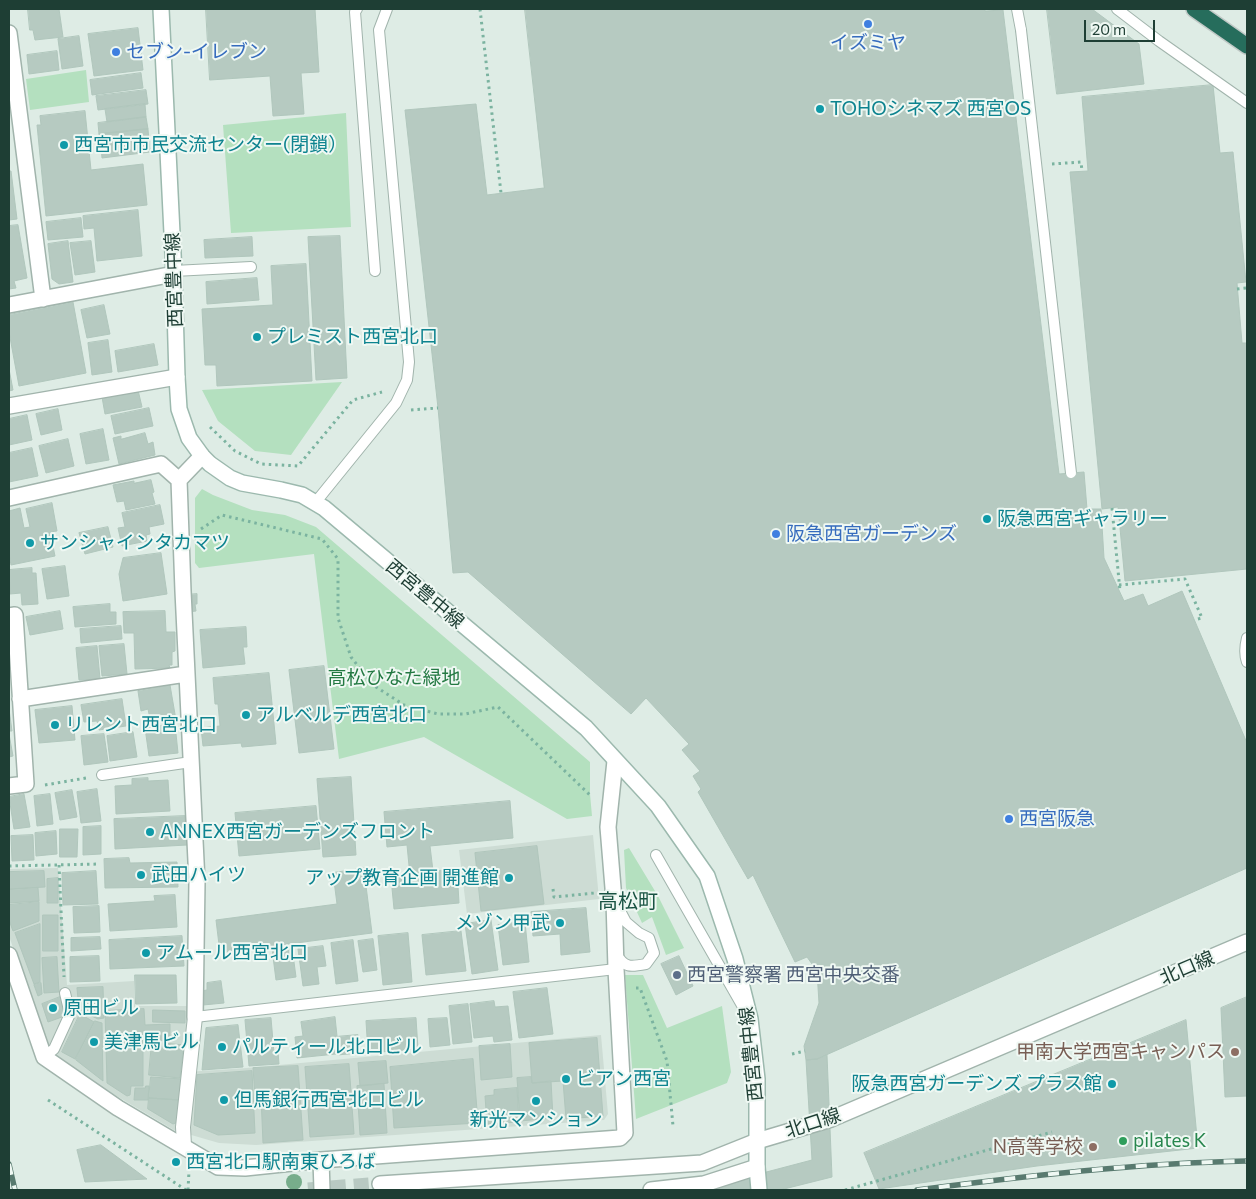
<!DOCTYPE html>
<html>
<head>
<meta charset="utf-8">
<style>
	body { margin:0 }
	#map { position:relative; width:1256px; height:1199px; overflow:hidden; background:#deece5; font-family:Commissioner,sans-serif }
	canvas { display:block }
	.frame { position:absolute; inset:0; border:10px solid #1e3e34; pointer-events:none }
	.scale { position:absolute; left:1084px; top:20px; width:71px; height:22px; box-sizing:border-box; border:2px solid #1e3e34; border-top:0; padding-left:6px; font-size:15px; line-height:18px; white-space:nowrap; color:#1e3e34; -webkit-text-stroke:4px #eff8f3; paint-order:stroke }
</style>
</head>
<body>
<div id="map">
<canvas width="1256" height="1199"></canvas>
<div class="frame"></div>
<div class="scale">20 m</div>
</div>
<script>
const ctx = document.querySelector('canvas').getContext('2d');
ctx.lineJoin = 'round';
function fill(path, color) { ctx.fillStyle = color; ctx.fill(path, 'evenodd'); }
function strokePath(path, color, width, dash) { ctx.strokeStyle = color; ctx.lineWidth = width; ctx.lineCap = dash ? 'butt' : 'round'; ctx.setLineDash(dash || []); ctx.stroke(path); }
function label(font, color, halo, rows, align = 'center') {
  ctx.font = font + ' Commissioner,"Noto Sans JP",sans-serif'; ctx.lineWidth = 4; ctx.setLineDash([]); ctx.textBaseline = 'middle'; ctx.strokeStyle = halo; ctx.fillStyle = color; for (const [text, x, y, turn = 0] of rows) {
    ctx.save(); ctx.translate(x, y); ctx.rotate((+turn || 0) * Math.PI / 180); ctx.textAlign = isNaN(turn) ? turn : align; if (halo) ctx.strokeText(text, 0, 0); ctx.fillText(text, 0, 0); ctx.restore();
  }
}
fill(new Path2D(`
	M593 835 599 899 467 914 459 850Z
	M58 868 67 985 134 981 135 1006H189L186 1072 247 1068 601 1035 608 1114 604 1120 256 1145 219 1143 174 1130 51 1057 9 936V869Z`), '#cddcd4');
fill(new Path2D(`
	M86 70 89 102 30 110 26 79Z
	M346 113 351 227 231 233 223 125Z
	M342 382 291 455 255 451 218 421 202 390Z
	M202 489 213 495 252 510 285 515 316 527 590 762V794L592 816 567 819 424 737 339 759 314 554 199 568 195 563V498Z
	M629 848 658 896 684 948 666 955 652 917 642 923 626 888 624 850Z
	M625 975H643L667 1028 722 1006 731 1072 727 1083 636 1119Z`), '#b4e0bf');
const building = new Path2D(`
	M28 9H59L63 37 35 40 33 30H30Z
	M206 9H315L319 72 301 73 304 114 273 116 270 76 210 80Z
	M525 9H985V11L1003 10 1059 474 1084 472 1087 509H1101L1104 558 1124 601 1143 594 1148 606 1182 591 1247 743V868L817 1059 806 1060 804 1046 819 1003 817 971 807 957 795 962 753 875 748 879 698 792 701 789 693 776 700 771 682 750 689 744 646 698 631 714 468 572 453 573 438 408 405 110 476 104 487 195 544 188Z
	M1047 9H1092L1139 44 1144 84 1057 94Z
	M138 28 143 70 94 76 88 34Z
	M79 36 83 66 62 69 58 39Z
	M57 51 59 70 29 74 27 55Z
	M141 73 143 88 92 95 90 80Z
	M1213 85 1220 153 1233 152 1246 282 1237 283 1242 343H1247V569L1125 581 1118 507 1102 509 1070 172 1088 171 1082 97Z
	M146 90 148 104 98 110 96 96Z
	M145 104 146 117 107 122 105 109Z
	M85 111 91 170 143 164 147 205 46 216 37 125H41L40 116Z
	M146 117 148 129 99 134 98 123Z
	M148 129 149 141 101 146 99 134Z
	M149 141 150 152 102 158 101 146Z
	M9 171H11L17 219 9 220Z
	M138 210 142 256 97 261 94 228 84 229 83 216Z
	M81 218 83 237 48 240 46 222Z
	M18 225 27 278 14 281 16 288 9 289V226Z
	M340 236 347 378 316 380 308 237Z
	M252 237 253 256 205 258 204 240Z
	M68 241 73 282 59 284 52 279 48 244Z
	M91 241 95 272 75 275 70 243Z
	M306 264 312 381 217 386 216 365H205L202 309 273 305 271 266Z
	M257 278 259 300 207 304 206 282Z
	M73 302 86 373 19 386 9 332V315Z
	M104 305 110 334 87 338 81 310Z
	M108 340 112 372 92 375 88 343Z
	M154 344 158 365 118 372 115 351Z
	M9 369 13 390 9 391Z
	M138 390 142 407 105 414 102 397Z
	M149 408 153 426 115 434 111 416Z
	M58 409 62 430 41 435 36 414Z
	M27 415 32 440 9 445V419Z
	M103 429 109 460 86 464 80 434Z
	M145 433 148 444 153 442 155 455 119 464 113 438 121 436V439Z
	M68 439 74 466 46 473 39 446Z
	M32 448 38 476 9 482V453Z
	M151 480 154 492 152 493 155 504 126 510 124 501 117 502 113 485 134 481V483Z
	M52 503 57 531 50 532 55 556 11 565 9 554V511L20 508 24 528 30 527 26 509Z
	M160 505 164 524 149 527 150 534 146 535 147 541 122 546 118 528 125 527 122 513Z
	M108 527 113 547 85 554 79 533Z
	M161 553 167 594 123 601 119 574 123 558Z
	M65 566 69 596 47 599 42 569Z
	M32 568V573H36L38 604 22 605 21 593 10 594 9 570Z
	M197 594V604H195L196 611 188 612 186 595Z
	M110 604V612H116V624L75 627 73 607Z
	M60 611 63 629 30 635 26 617Z
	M165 611 166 632H175V651L172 652V665H169L170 668 135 669 134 633H124L123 612Z
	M121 626 122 639 81 643 80 629Z
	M246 627 247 647H243L245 664 203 668 200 630Z
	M124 644 127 674 102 676 99 646Z
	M97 646 100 679 79 680 76 648Z
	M324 666 334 749 299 753 289 670Z
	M269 673 276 744 242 747 241 743 203 746 201 728 220 726 218 704H215L213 678Z
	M170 685 176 720 151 724 148 709 141 711 138 691Z
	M122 699 126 726 99 730 97 721 84 722 81 705Z
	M72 706 75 740 39 743 35 710Z
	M9 709 12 731H9Z
	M175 724 178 753 149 756 145 728Z
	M133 732 137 757 110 761 107 736Z
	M9 734 13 756 9 757Z
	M104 734 108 762 84 765 81 736Z
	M351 777 356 855 323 857 317 779Z
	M148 778V781L168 780 170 811 116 814 115 786 132 785V779Z
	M97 789 101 821 81 823 77 792Z
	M72 790 77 817 60 820 55 793Z
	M24 794 30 827 14 829 9 797Z
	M50 794 53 824 37 826 34 796Z
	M510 801 513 838 430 846 433 871 457 869 459 903 394 909 391 878 410 876 407 845 387 847 384 812Z
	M316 806 320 849 239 856 235 813Z
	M185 816 187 845 115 849 114 819Z
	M101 826V854L83 855V827Z
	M60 829H78L77 857H60Z
	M56 831 57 854 36 856 35 833Z
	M33 835 34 860 12 861 11 836Z
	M537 846 544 904 481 911 475 853Z
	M129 858 130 863 177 862 178 887 105 888 104 859Z
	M368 868 370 885 366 886 372 933 220 953 216 920 337 904 333 873Z
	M44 871 45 887 9 889V872Z
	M96 871 98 904 63 905 62 873Z
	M58 878V903H47V879Z
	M38 888 39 901 9 903V890Z
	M175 895 177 927 110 931 108 904 155 901 154 896Z
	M39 902V921L13 931 9 920V905Z
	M99 906 100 932 74 933 73 907Z
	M586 908 590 952 561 955 560 934 533 936 531 912Z
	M43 915H58V951H43Z
	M491 920 498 970 472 974 465 924Z
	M525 922 529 962 503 965 498 925Z
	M40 924V982L34 984 15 933Z
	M461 931 466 971 426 975 422 935Z
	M408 933 412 982 383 985 378 936Z
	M182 936 184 966 110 969 109 940Z
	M100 937 101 949 71 951V938Z
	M373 939 377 970 363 972 358 941Z
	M353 940 358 981 336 984 331 943Z
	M323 946 326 966 317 967 319 984 303 986 298 949Z
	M292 947 296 977 276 980 272 949Z
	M99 956 100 981 70 982V957Z
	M679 956 693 986 676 995 661 964Z
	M57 957 59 992 44 993 42 958Z
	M135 975H176L177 1003 136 1004Z
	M221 981 224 1003 203 1005 201 991 207 990V983Z
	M41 983 42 994 38 996 34 985Z
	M103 987 104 1018 98 1019 79 1010 77 988Z
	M547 988 553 1034 519 1038 513 992Z
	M60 997 65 1011 62 1017 48 1022 42 1004Z
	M1247 997V1096L1225 1097 1221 1008Z
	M494 1001 495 1007 508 1006 512 1040 494 1042 493 1036 474 1038 470 1004Z
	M468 1004 472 1042 453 1044 449 1006Z
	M144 1009 145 1025 170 1024V1041L143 1040V1086H131L130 1095 127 1096 107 1083 105 1011Z
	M153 1010 185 1011V1023L153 1022Z
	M80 1014 94 1022 75 1059 62 1052Z
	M335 1017 337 1036H334L336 1054 297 1058 295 1037 303 1036 301 1022Z
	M271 1018 274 1053 278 1052 279 1064 249 1066 245 1020Z
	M416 1018 418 1049 368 1053 366 1021Z
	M447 1018 450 1045 430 1047 428 1019Z
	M1186 1020 1198 1148 1037 1166 879 1189 864 1153Z
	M95 1021 102 1023 103 1081 76 1060Z
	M238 1025 243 1067 202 1070 206 1028Z
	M358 1035 359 1053 337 1055 335 1037Z
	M597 1038 603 1116 566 1119 563 1081 532 1083 529 1043Z
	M152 1042 184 1045 180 1078 149 1075Z
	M510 1044 512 1077 481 1080 479 1046Z
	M827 1055 832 1177 780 1190H698L812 1160 806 1060 817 1059Z
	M473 1059 478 1123 394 1128 390 1067Z
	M386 1061 388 1083 360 1086 358 1063Z
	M349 1064 354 1134 310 1137 305 1067Z
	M298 1066 303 1140 263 1143 261 1096H255L253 1068Z
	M252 1071 255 1133 218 1135 194 1125 197 1075Z
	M151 1077 182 1079 180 1100 149 1098Z
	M531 1077 532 1083 551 1081 553 1118 520 1121 517 1078Z
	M384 1084 387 1133 360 1135 357 1086Z
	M146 1086H149L148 1100H134L135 1088H145Z
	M517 1088 519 1122 487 1124 485 1096 494 1095V1090Z
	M149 1098 180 1100 178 1122 173 1124 148 1109Z
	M101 1145 147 1179 85 1182 77 1150Z`);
fill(building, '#b6cac1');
strokePath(building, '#b0c6bc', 1);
strokePath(new Path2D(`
	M308 1190 380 1184`), '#b8c9c2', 15, [15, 8]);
const service = new Path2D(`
	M357 9 355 12 375 271
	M1017 9 1021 30
	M1117 9 1159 41 1247 103
	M174 271 251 267
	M315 503 396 403 407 380 409 362 379 30 387 9
	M1247 638C1245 646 1244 654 1247 662
	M102 775 191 762
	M656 855 743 1007
	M616 954C625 968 630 967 646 964L654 953 649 938 639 933 626 922 616 903
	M195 1017 616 969
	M44 1057 54 1049 70 1014 65 993`);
const pedestrian = new Path2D(`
	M184 1146 183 1127 195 1017`);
const minor = new Path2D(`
	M9 33 43 299
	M9 305 174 274
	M9 406 177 377
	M9 498 161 464 179 480
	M9 616 15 615 26 784 9 786
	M20 699 186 674
	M9 955 44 1057 118 1108 218 1167 245 1168 321 1160 620 1138 625 1133 616 969 614 900 608 827 615 761
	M195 1017 197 882 183 591 179 480 202 456
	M321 1160 322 1190
	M651 1190 704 1184 757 1167`);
const tertiary = new Path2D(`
	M380 1184 702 1163 757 1141 831 1119 1247 942`);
const secondary = new Path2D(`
	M161 9 174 274 177 377 179 409 189 438 202 456 210 464 230 478 242 483 281 490 302 495 324 508 586 728 658 806 707 876 735 959 750 1019 757 1079V1167L759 1190`);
const motorway = new Path2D(`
	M1194 9 1247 46`);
strokePath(service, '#a1b4ac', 12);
strokePath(pedestrian, '#a1b4ac', 16);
strokePath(minor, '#a1b4ac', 18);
strokePath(tertiary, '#a1b4ac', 18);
strokePath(secondary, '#9cb9ae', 18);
strokePath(motorway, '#c0c9c6', 18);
strokePath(new Path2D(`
	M480 9 501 193
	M1052 164 1081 162 1082 171
	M1237 289 1247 288
	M411 410 438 408
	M210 427 235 451 261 464 298 466 353 400 382 392
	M1112 508 1120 591
	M201 529 222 515 322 539 338 559V618L351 657 373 685 404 705 438 714H465L498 707 591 796
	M1119 585 1185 579 1202 618 1194 620
	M45 785 86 778
	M59 865 64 977
	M9 866 100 864
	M553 889 554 897 595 893
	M636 988H640L667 1061 673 1126
	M792 1054 805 1051
	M48 1100 186 1190
	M188 1190 189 1171
	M845 1190 1052 1132`), '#7bb3a0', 3, [2.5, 4]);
strokePath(service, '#fff', 10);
strokePath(pedestrian, '#fff', 14);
strokePath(minor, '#fff', 15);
strokePath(tertiary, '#fff', 15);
strokePath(secondary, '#fff', 15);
strokePath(motorway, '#266d5c', 15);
const rail = new Path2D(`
	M9 1164 15 1190
	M917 1190C1026 1176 1137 1163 1247 1161`);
strokePath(rail, '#587a6f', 5.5);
strokePath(rail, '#eff8f3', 4, [11]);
const serviceBridge = new Path2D(`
	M1021 30 1071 473`);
strokePath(serviceBridge, '#a1b4ac', 12, []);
strokePath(serviceBridge, '#fff', 10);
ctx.fillStyle = '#77ad8b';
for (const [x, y] of [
	[294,1182]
]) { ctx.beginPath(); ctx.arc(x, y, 8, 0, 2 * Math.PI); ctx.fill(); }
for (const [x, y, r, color] of [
	[868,24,5,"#3f7fe0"],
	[116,52,5,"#3f7fe0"],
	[820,109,5,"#0f9aa8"],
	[64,145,5,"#0f9aa8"],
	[257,337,5,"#0f9aa8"],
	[987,519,5,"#0f9aa8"],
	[776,534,5,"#3f7fe0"],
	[30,543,5,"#0f9aa8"],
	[246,715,5,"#0f9aa8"],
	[55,725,5,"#0f9aa8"],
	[1009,819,5,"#3f7fe0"],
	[150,832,5,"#0f9aa8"],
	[141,875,5,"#0f9aa8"],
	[509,878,5,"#0f9aa8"],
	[560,923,5,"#0f9aa8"],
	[146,953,5,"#0f9aa8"],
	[677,975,5,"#5c6f8a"],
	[53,1008,5,"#0f9aa8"],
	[94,1042,5,"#0f9aa8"],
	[222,1047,5,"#0f9aa8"],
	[1235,1052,5,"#8d6e63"],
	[566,1079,5,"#0f9aa8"],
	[1112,1084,5,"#0f9aa8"],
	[224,1100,5,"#0f9aa8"],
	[536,1101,5,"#0f9aa8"],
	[1123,1141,5,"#2e9e5b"],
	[1093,1147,5,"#8d6e63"],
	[176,1162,5,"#0f9aa8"]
]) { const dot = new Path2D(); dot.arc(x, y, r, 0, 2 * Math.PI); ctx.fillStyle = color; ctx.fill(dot); strokePath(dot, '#eff8f3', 2); }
label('19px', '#366cbe', '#eff8f3', [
	["イズミヤ",868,43,"center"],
	["セブン-イレブン",126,52],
	["阪急西宮ガーデンズ",786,534],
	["西宮阪急",1019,819]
], 'left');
label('19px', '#0d838f', '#eff8f3', [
	["TOHOシネマズ 西宮OS",830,109],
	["西宮市市民交流センター(閉鎖）",74,145],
	["プレミスト西宮北口",267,337],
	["阪急西宮ギャラリー",997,519],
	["サンシャインタカマツ",40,543],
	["アルベルデ西宮北口",256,715],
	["リレント西宮北口",65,725],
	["ANNEX西宮ガーデンズフロント",160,832],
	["武田ハイツ",151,875],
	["アップ教育企画 開進館",499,878,"right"],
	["メゾン甲武",550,923,"right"],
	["アムール西宮北口",156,953],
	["原田ビル",63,1008],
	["美津馬ビル",104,1042],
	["パルティール北口ビル",232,1047],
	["ビアン西宮",576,1079],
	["阪急西宮ガーデンズ プラス館",1102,1084,"right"],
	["但馬銀行西宮北口ビル",234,1100],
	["新光マンション",536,1120,"center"],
	["西宮北口駅南東ひろば",186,1162]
], 'left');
label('19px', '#1e3e34', '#eff8f3', [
	["西宮豊中線",174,280,-92],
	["西宮豊中線",425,594,40],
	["北口線",1187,968,-23],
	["西宮豊中線",751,1054,-96],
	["北口線",813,1123,-18]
]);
label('19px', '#237942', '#eff8f3', [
	["高松ひなた緑地",394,678]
]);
label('19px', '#4e5e75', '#eff8f3', [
	["西宮警察署 西宮中央交番",687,975]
], 'left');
label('19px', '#785e54', '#eff8f3', [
	["甲南大学西宮キャンパス",1225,1052],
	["N高等学校",1083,1147]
], 'right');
label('19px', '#27864d', '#eff8f3', [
	["pilates K",1133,1141]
], 'left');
label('20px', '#185242', '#eff8f3', [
	["高松町",628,901]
]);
</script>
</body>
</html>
